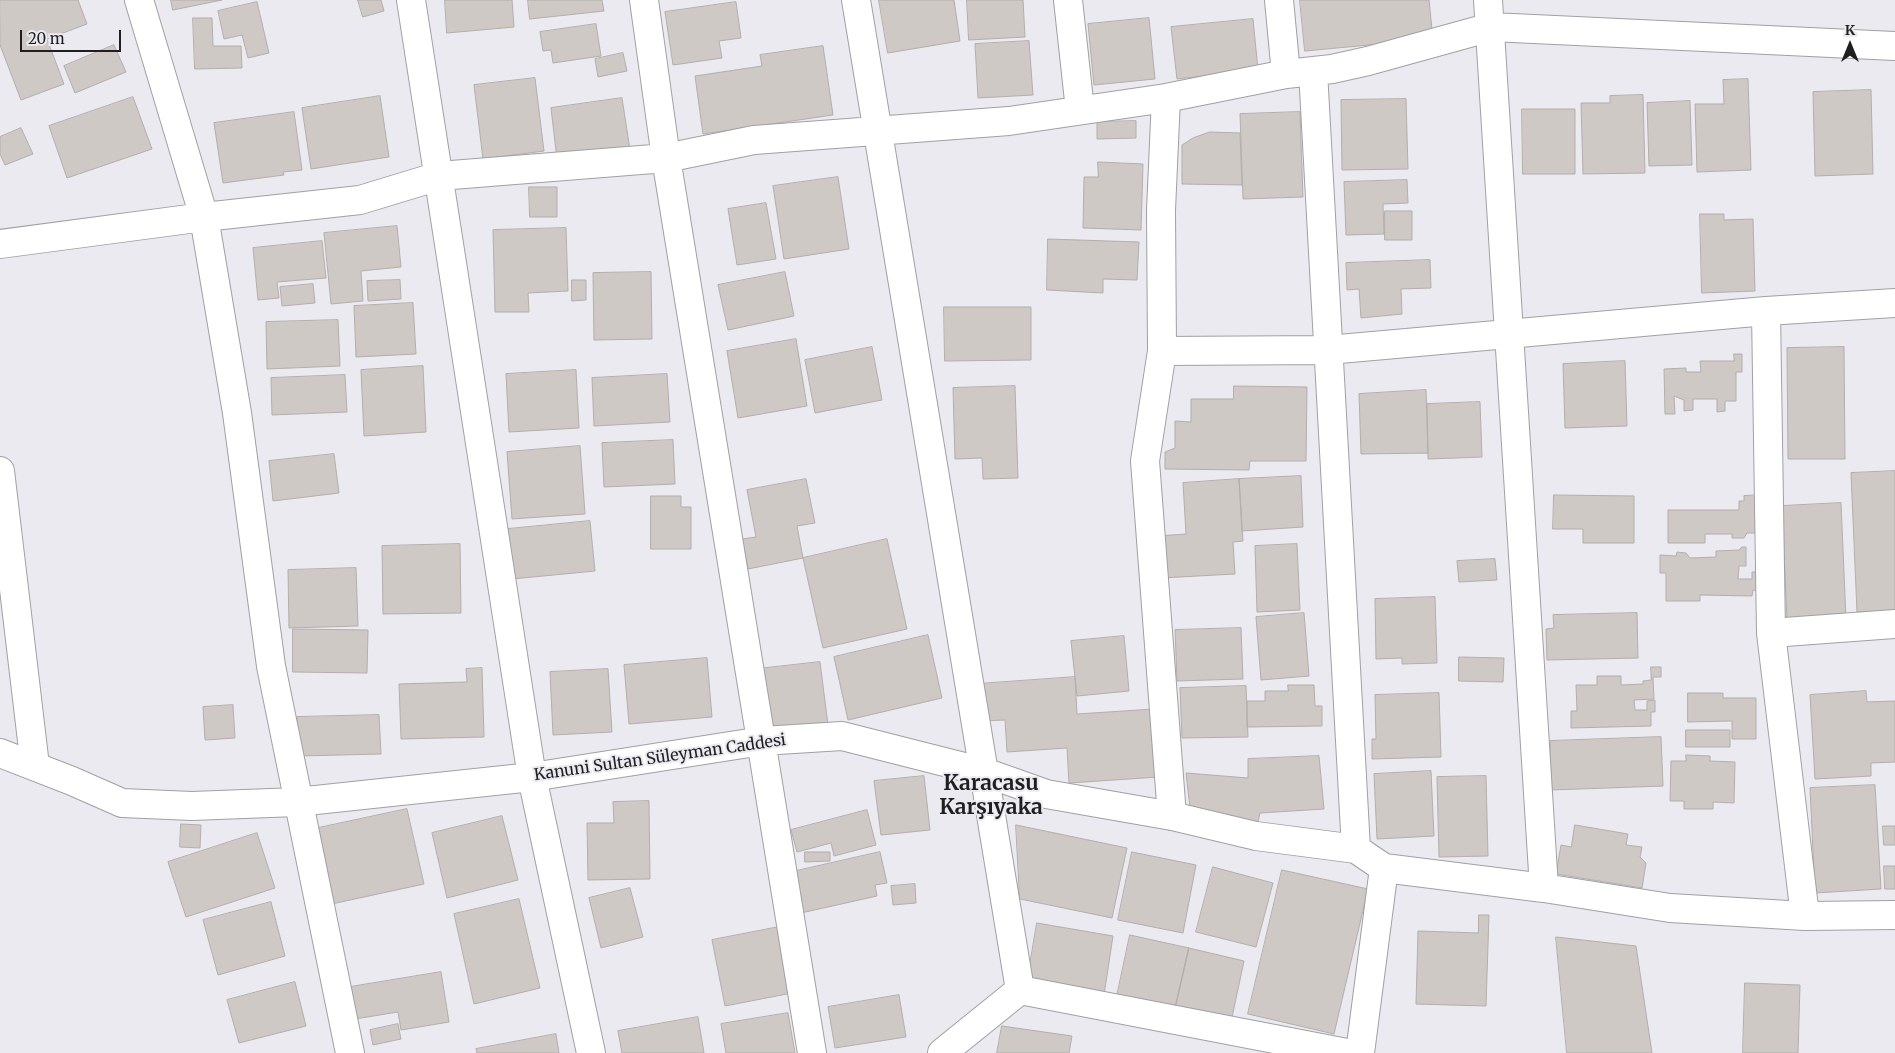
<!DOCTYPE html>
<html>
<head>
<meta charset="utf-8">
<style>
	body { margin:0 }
	#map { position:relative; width:1895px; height:1053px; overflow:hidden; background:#ebeaf0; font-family:Merriweather,serif }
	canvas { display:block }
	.north { position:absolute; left:1825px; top:20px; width:50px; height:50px; -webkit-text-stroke:4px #ebeaf0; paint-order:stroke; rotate:0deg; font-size:14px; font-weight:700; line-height:20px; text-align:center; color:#1f1f21 }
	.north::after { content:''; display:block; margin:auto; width:18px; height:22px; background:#1f1f21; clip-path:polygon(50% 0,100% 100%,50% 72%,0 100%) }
	.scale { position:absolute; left:20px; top:30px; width:101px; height:22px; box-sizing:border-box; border:2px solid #1f1f21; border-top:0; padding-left:6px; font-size:15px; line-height:18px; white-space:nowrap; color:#1f1f21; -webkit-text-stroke:4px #ebeaf0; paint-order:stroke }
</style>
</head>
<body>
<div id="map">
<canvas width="1895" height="1053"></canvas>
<div class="north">K</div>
<div class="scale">20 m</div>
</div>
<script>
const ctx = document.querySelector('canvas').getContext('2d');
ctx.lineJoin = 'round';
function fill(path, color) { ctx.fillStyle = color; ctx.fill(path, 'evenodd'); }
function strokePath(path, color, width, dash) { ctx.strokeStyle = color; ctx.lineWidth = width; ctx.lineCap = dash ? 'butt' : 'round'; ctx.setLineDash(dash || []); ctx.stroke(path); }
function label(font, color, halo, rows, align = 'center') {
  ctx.font = font + ' Merriweather,serif'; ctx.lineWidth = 4; ctx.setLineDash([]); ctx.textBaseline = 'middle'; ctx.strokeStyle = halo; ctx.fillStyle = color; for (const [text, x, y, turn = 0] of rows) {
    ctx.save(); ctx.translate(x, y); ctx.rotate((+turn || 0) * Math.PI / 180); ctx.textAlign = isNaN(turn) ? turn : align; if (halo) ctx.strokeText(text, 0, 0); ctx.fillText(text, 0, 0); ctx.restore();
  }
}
const building = new Path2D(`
	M0 0H78L87 24 47 39 64 84 21 100 0 45Z
	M171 0H222L173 10Z
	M358 0H381L384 11 363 17Z
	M445 0H512L514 27 447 33Z
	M528 0H602L604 11 530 19Z
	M879 0H954L960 41 888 53Z
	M967 0H1023L1025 37 969 40Z
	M1300 0H1429L1433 39 1305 51Z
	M257 2 269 53 248 58 242 35 224 39 218 11Z
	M736 2 741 38 719 41 722 58 673 65 665 12Z
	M193 18H212L213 46H241L242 68 195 69Z
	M1149 18 1155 79 1094 85 1088 24Z
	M1253 19 1258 70 1177 79 1171 27Z
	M596 24 601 56 553 63 551 50 543 51 540 32Z
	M1029 41 1033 95 978 98 975 44Z
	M114 45 126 72 75 93 64 66Z
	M823 46 833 115 703 134 695 76 762 66 760 55Z
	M623 53 627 71 598 77 595 59Z
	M535 78 544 151 483 159 474 85Z
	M1748 79 1751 170 1697 172 1695 104H1724L1723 80Z
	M1871 90 1873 174 1815 176 1813 92Z
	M1643 95 1645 173 1583 174 1581 103H1610V96Z
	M380 96 389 157 311 169 302 108Z
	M133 97 152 149 67 178 49 126Z
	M622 98 630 150 557 159 551 108Z
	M1406 99 1408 169 1342 170 1341 100Z
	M1690 101 1692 165 1649 166 1647 103Z
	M1522 109H1575V174H1523Z
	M294 112 302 170 283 172 284 175 223 183 214 123Z
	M1300 112 1303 197 1243 199 1240 114Z
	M1136 121V138L1097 139V122Z
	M21 128 33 154 5 165 0 154V137Z
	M1210 132 1240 133 1242 185 1182 184V145L1193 138Z
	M1098 162 1143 164 1141 230 1083 228 1084 177H1098Z
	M838 177 849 249 784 259 773 186Z
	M1407 180 1408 203 1383 204 1384 234 1346 235 1344 182Z
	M529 187H557V217H530Z
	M766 203 776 259 737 265 728 209Z
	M1385 211H1412V240H1385Z
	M1700 214H1724V220L1753 219 1755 291 1702 293Z
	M397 226 401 267 361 271 363 301 331 304 324 233Z
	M566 228 568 291 528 293 529 312H495L493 230Z
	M1048 239 1139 242 1137 280 1103 279V293L1047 290Z
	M322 241 326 278 277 282 279 298 258 300 253 248Z
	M1430 260 1431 288 1401 289 1402 314 1361 318 1359 289 1347 290 1346 263Z
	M651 272 652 339 594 340 593 273Z
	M785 272 794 316 728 330 718 285Z
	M400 280 401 299 368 301 367 281Z
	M572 280H586V300L572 301Z
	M313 284 315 303 282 306 280 287Z
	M413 303 416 354 356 357 354 306Z
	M944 307H1031V360L945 361Z
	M338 320 340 366 267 369 266 322Z
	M796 339 807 406 738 418 727 351Z
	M872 347 882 400 815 413 805 360Z
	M1844 347 1845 459H1788L1787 348Z
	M1734 354H1742V372H1736V401H1725V411L1717 412V399H1693V410L1684 411V400L1674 396 1675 414H1665L1664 369 1686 368V372H1701L1700 361H1734Z
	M1625 361 1627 426 1565 428 1563 364Z
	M423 366 426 432 364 436 361 370Z
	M576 370 579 428 509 432 506 374Z
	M667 374 670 422 594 426 592 378Z
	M345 375 347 412 272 415 271 378Z
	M1015 386 1018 478 983 479 982 458 955 459 953 388Z
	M1234 386 1307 387 1306 461H1250L1249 470 1165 469V452L1175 448V421L1191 422V399H1233Z
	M1426 390 1428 453 1361 454 1359 394Z
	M1480 402 1482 457 1428 459 1427 404Z
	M673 440 675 484 604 487 602 443Z
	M580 446 585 514 512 519 507 452Z
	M334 454 339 493 273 501 269 461Z
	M1895 471V611L1857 612 1851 473Z
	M1301 476 1303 527 1242 531 1239 479Z
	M806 479 815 523 797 526 803 558 748 569 742 539 756 537 747 490Z
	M1239 479 1243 541 1233 542 1235 574 1161 578 1158 536 1186 534 1183 483Z
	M1554 495 1634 496V543H1583V529H1553Z
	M1762 495V533H1747L1744 538H1732V534H1705V543H1668V510H1739V501H1744V496Z
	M651 496H681V507H691V549H651Z
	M1841 503 1846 619 1787 622 1782 506Z
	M590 521 595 571 512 579 508 529Z
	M887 539 907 629 823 648 803 558Z
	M460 544 461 613 383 614 382 546Z
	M1297 544 1300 610 1257 612 1255 546Z
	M1742 547H1746V566H1739L1738 579H1752V572H1757V591L1753 590 1752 596 1700 595V601H1666V573H1660V555L1676 556 1677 552 1686 553 1690 558 1716 557V551L1739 550Z
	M1495 559 1497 580 1459 582 1457 561Z
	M356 568 358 626 289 628 288 570Z
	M1435 597 1437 663 1402 664V658L1376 659 1375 599Z
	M1304 613 1309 676 1261 680 1256 617Z
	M1637 613 1638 658 1547 660 1546 629 1554 628 1553 615Z
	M1241 628 1243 679 1177 681 1175 630Z
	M293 629 368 630 367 673 293 672Z
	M928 635 942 698 848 720 834 657Z
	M1124 636 1129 691 1077 696 1071 641Z
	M1459 657 1504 658 1503 682 1459 681Z
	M707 658 712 717 629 724 624 665Z
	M820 662 828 725 765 732 757 669Z
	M1651 667H1661V677H1653L1654 699 1634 700 1635 710H1647V701L1655 700V712H1651V726L1571 728V711H1577L1576 685H1597V676H1621V685L1643 684V681L1651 680Z
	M482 668 484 737 401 739 399 684 467 682 466 669Z
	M608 669 612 732 553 735 550 672Z
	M1075 677 1077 714 1154 709 1159 777 1069 783 1067 748 1007 752 1005 720 981 721 978 684Z
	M1288 685H1314L1315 706H1322V726L1247 727V701H1265V691H1288Z
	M1246 686 1248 737 1182 738 1180 688Z
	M1866 691 1867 702 1895 701V762L1871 763V776L1815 779 1810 695Z
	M1439 693 1441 757 1372 759V739H1376L1375 695Z
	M1688 693H1723V698H1756V739H1732V721L1688 722Z
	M233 705 235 738 205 740 203 707Z
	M379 715 381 754 299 756 297 717Z
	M1686 730H1730V747H1686Z
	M1661 737 1663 786 1551 790 1550 741Z
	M1686 755 1710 756V761L1735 762 1734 803 1713 802V809H1684V801H1670L1671 761H1686Z
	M1319 756 1324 809 1260 813 1258 822 1190 808 1186 773 1248 778V759Z
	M1431 771 1434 836 1377 839 1374 774Z
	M924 776 930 830 881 835 874 781Z
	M1486 776 1488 856 1439 857 1437 777Z
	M1875 785 1881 889 1815 893 1810 788Z
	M649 801 650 879 588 880 587 823H614L613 802Z
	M407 809 424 884 327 905 309 830Z
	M867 810 876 845 834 856 831 843 797 852 791 830Z
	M502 816 518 880 447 898 432 833Z
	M181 824 201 825 200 848 180 847Z
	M1016 825 1127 848 1112 918 1020 899Z
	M1575 825 1628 834 1626 845 1642 847 1640 857 1646 863 1642 888 1556 874 1561 845 1571 847Z
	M1883 826H1895V845H1884Z
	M257 833 275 888 186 917 168 862Z
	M805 852H830V861L805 862Z
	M880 852 887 883 875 885 877 896 801 913 792 872Z
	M1132 852 1196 865 1183 933 1118 920Z
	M1884 866H1895V889H1885Z
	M1213 867 1273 883 1256 947 1196 932Z
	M1282 870 1368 889 1334 1034 1248 1014Z
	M915 884 916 903 893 905 891 886Z
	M630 888 643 937 601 948 589 898Z
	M519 899 540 988 474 1004 454 914Z
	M271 902 285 956 218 975 203 920Z
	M1479 915H1489L1486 1006 1416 1004 1418 931 1478 933Z
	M1037 923 1113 936 1104 995 1027 983Z
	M779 927 792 993 725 1006 712 940Z
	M1130 935 1189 948 1175 1009 1117 996Z
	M1556 937 1636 946 1652 1053H1567Z
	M1189 948 1244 961 1231 1022 1175 1009Z
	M441 972 449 1022 401 1030 398 1012 355 1019 350 987Z
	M295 982 306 1026 239 1043 227 1000Z
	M1745 983 1800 985 1798 1053H1743Z
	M899 995 906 1037 835 1048 828 1007Z
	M788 1013 795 1053H726L721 1024Z
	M698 1017 704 1053H622L618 1031Z
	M398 1024 401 1039 373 1045 370 1030Z
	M1002 1026 1072 1036 1069 1053H997Z
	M556 1034 559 1053H477L476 1049Z`);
fill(building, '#cec9c5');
strokePath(building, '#b3aeab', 1);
const minor = new Path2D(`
	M139 0 204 217 237 413 271 666 350 1053
	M411 0 532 777 591 1053
	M644 0 666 158 812 1053
	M856 0 1020 990 942 1053
	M1068 0 1080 110
	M1279 0 1286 74
	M1488 0 1544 888
	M1313 71 1356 849
	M1166 98 1161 210 1162 351 1145 461 1172 816
	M0 244 204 217 360 200 439 176 666 158 754 140 1009 121 1166 98 1286 74 1332 69 1368 61 1491 27 1895 46
	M1766 311 1771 633 1805 916
	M1162 351 1328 350 1766 311 1895 303
	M0 471 35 766
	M1771 633 1895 624
	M0 753 72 781 122 803 192 806 297 802 532 777 762 741 842 736 984 772 1046 794 1172 816 1256 836 1356 849 1384 868 1544 888 1670 908 1805 916 1895 915
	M1020 990 1347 1053
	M1360 1053 1384 868`);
strokePath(minor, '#a0a0a5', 30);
strokePath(minor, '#fff', 28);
label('16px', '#1f1f21', '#ebeaf0', [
	["Kanuni Sultan Süleyman Caddesi",660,758,-8]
]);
label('bold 21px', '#1f1f21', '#ebeaf0', [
	["Karacasu",991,784],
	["Karşıyaka",991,808]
]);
</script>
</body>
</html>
